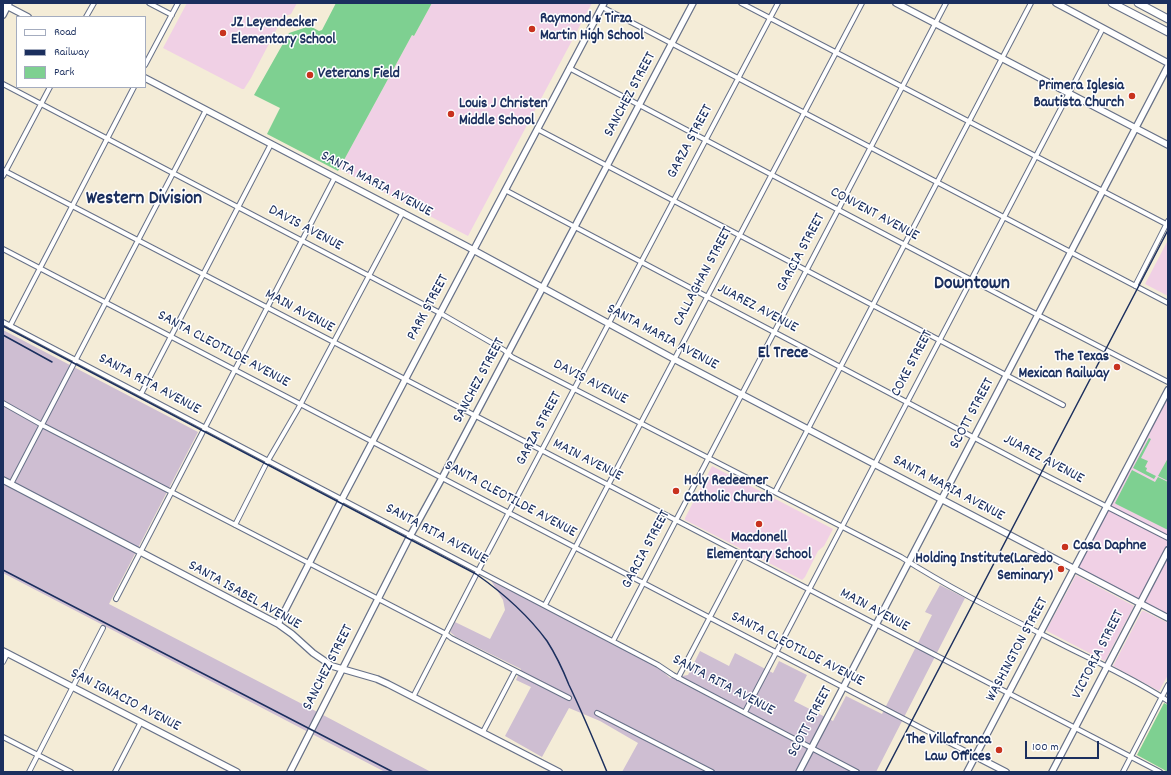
<!DOCTYPE html>
<html>
<head>
<meta charset="utf-8">
<style>
	body { margin:0 }
	#map { position:relative; width:1171px; height:775px; overflow:hidden; background:#f4ecd7; font-family:Dekko,sans-serif }
	canvas { display:block }
	.frame { position:absolute; inset:0; border:4px solid #1b2f5e; pointer-events:none }
	.legend { position:absolute; left:16px; top:16px; width:130px; height:72px; box-sizing:border-box; background:#fff; border:1px solid #a4acbf; margin:0; padding:5px 7px; list-style:none; font-size:12px; color:#1b2f5e }
	.legend li { display:flex; align-items:center; gap:8px; height:20px }
	.legend b { width:20px; border:1px solid #a4acbf }
	.scale { position:absolute; left:1025px; top:741px; width:74px; height:18px; box-sizing:border-box; border:2px solid #1b2f5e; border-top:0; padding-left:5px; font-size:12px; line-height:14px; white-space:nowrap; color:#1b2f5e; -webkit-text-stroke:3px #fff; paint-order:stroke }
</style>
</head>
<body>
<div id="map">
<canvas width="1171" height="775"></canvas>
<div class="frame"></div>
<ul class="legend">
<li><b style="height:5px;background:#fff"></b>Road</li>
<li><b style="height:5px;background:#1b2f5e"></b>Railway</li>
<li><b style="height:11px;background:#7ed091"></b>Park</li>
</ul>
<div class="scale">100 m</div>
</div>
<script>
const ctx = document.querySelector('canvas').getContext('2d');
ctx.lineJoin = 'round';
function fill(path, color) { ctx.fillStyle = color; ctx.fill(path, 'evenodd'); }
function strokePath(path, color, width, dash) { ctx.strokeStyle = color; ctx.lineWidth = width; ctx.lineCap = dash ? 'butt' : 'round'; ctx.setLineDash(dash || []); ctx.stroke(path); }
function label(font, color, halo, rows, align = 'center') {
  ctx.font = font + ' Dekko,sans-serif'; ctx.lineWidth = 3; ctx.setLineDash([]); ctx.textBaseline = 'middle'; ctx.strokeStyle = halo; ctx.fillStyle = color; for (const [text, x, y, turn = 0] of rows) {
    ctx.save(); ctx.translate(x, y); ctx.rotate((+turn || 0) * Math.PI / 180); ctx.textAlign = isNaN(turn) ? turn : align; if (halo) ctx.strokeText(text, 0, 0); ctx.fillText(text, 0, 0); ctx.restore();
  }
}
fill(new Path2D(`
	M187 3H297L291 14 283 17 251 78 244 89H242L163 48Z
	M432 3H592L468 236 339 169 412 35 414 36Z
	M1168 240V296L1145 284Z
	M1168 390V618L1074 569Z
	M712 466 833 529 824 546 818 551 805 577 802 580 685 520V518Z
	M1076 575 1134 606 1105 661 1047 631V629Z
	M1142 611H1144L1168 623V675L1159 691 1113 666Z`), '#f0d0e5');
fill(new Path2D(`
	M3 330 198 432 109 604 306 706 431 772H385L3 573Z
	M490 579 657 666 670 678 688 675 700 651 729 666 735 653 773 673 779 661 807 675 794 701 833 721 846 696 882 714 932 615 925 612 940 585 965 598 876 772H622L638 743 600 721 569 708 542 757 505 736 531 687 516 680 521 669 456 637 450 632 455 622 490 639 505 610 503 600Z`), '#cebed2');
fill(new Path2D(`
	M336 3H432L414 36 412 35 338 171 267 134 280 108 254 95 289 33 310 26 319 31 322 30Z
	M1149 438 1151 439 1141 458 1148 461 1145 467 1147 468 1146 471 1156 476 1154 479 1133 468Z
	M1168 458V481L1158 476Z
	M1132 470 1155 482 1158 477 1168 482V530L1116 504 1115 503Z
	M1164 703 1168 705V772L1137 755Z`), '#7ed091');
const street = new Path2D(`
	M149 3 172 15
	M741 3 1168 225
	M602 7 1168 303
	M86 17 94 3
	M145 65 178 3
	M569 68 1038 315 1168 382
	M3 84 440 313 504 350 512 357 901 557C954 591 1012 619 1069 648 1102 664 1137 681 1168 701
	M537 129 1063 405
	M3 170 1160 772
	M3 176 50 87
	M505 190 1041 473 1168 538
	M3 249 975 756
	M1135 286 1168 221
	M3 322 658 665 673 675 857 772
	M10 326 134 87
	M141 394 271 144
	M3 403 42 425 446 634 451 638 569 698
	M11 484 206 110
	M775 492 1031 3
	M235 525 266 464 298 409 403 212
	M116 599 335 177
	M545 605 862 3
	M613 641 946 3
	M3 662 7 654
	M678 678 742 556
	M413 697 478 571 778 3
	M745 712 1103 28
	M597 713 712 772
	M483 732 515 671
	M3 737 71 772
	M29 772 103 628
	M115 772 141 722
	M1123 772 1168 685`);
const secondary = new Path2D(`
	M896 3 1168 145
	M1056 3 1168 63
	M3 4 28 17
	M3 15 9 3
	M145 78 466 246 674 359 1168 618
	M3 480 278 624 292 634 313 653 332 666 377 679 388 684 559 772
	M278 624 340 503 604 3
	M3 651 237 772
	M975 756 1006 772
	M290 772 409 538 442 478 693 3
	M799 772 1168 66
	M967 772 1168 390
	M1052 772 1168 550`);
const highway = new Path2D(`
	M1112 3 1168 32
	M1138 3 1168 19`);
strokePath(street, '#677188', 6);
strokePath(secondary, '#677188', 8);
strokePath(highway, '#677188', 9);
strokePath(street, '#fff', 4);
strokePath(secondary, '#fff', 5.5);
strokePath(highway, '#fff', 7);
strokePath(new Path2D(`
	M3 326 476 574C503 593 528 615 547 641 556 655 563 670 569 685 583 714 595 743 607 772
	M3 335 52 362
	M3 570 393 772
	M885 772 1168 230`), '#1b2f5e', 1.5);
for (const [x, y, r, color] of [
	[532,29,4,"#c8321e"],
	[223,33,4,"#c8321e"],
	[310,75,4,"#c8321e"],
	[1132,96,4,"#c8321e"],
	[451,114,4,"#c8321e"],
	[1117,367,4,"#c8321e"],
	[676,491,4,"#c8321e"],
	[759,524,4,"#c8321e"],
	[1065,547,4,"#c8321e"],
	[1061,569,4,"#c8321e"],
	[999,750,4,"#c8321e"]
]) { const dot = new Path2D(); dot.arc(x, y, r, 0, 2 * Math.PI); ctx.fillStyle = color; ctx.fill(dot); strokePath(dot, '#fff', 1.5); }
label('bold 15px', '#1b2f5e', '#fff', [
	["Raymond & Tirza",540,20],
	["Martin High School",540,37],
	["JZ Leyendecker",231,24],
	["Elementary School",231,41],
	["Veterans Field",318,75],
	["Primera Iglesia",1124,87,"right"],
	["Bautista Church",1124,104,"right"],
	["Louis J Christen",459,105],
	["Middle School",459,122],
	["The Texas",1109,358,"right"],
	["Mexican Railway",1109,375,"right"],
	["Holy Redeemer",684,482],
	["Catholic Church",684,499],
	["Macdonell",759,539,"center"],
	["Elementary School",759,556,"center"],
	["Casa Daphne",1073,547],
	["Holding Institute(Laredo",1053,560,"right"],
	["Seminary)",1053,577,"right"],
	["The Villafranca",991,741,"right"],
	["Law Offices",991,758,"right"]
], 'left');
label('15px', '#1b2f5e', '#fff', [
	["SANCHEZ STREET",631,95,-62],
	["GARZA STREET",691,142,-62],
	["SANTA MARIA AVENUE",376,185,28],
	["CONVENT AVENUE",874,215,28],
	["DAVIS AVENUE",305,229,28],
	["GARCIA STREET",802,253,-62],
	["CALLAGHAN STREET",704,277,-62],
	["PARK STREET",429,308,-62],
	["JUAREZ AVENUE",757,309,28],
	["MAIN AVENUE",299,312,28],
	["SANTA MARIA AVENUE",662,338,28],
	["SANTA CLEOTILDE AVENUE",223,350,28],
	["COKE STREET",913,364,-62],
	["SANCHEZ STREET",480,381,-62],
	["DAVIS AVENUE",590,383,27],
	["SANTA RITA AVENUE",149,385,28],
	["SCOTT STREET",973,414,-62],
	["GARZA STREET",540,429,-62],
	["JUAREZ AVENUE",1043,460,28],
	["MAIN AVENUE",587,461,27],
	["SANTA MARIA AVENUE",948,489,28],
	["SANTA CLEOTILDE AVENUE",510,500,28],
	["SANTA RITA AVENUE",436,535,28],
	["GARCIA STREET",647,550,-62],
	["SANTA ISABEL AVENUE",244,596,29],
	["MAIN AVENUE",874,611,28],
	["SANTA CLEOTILDE AVENUE",797,650,27],
	["WASHINGTON STREET",1018,650,-62],
	["VICTORIA STREET",1099,655,-63],
	["SANCHEZ STREET",329,668,-63],
	["SANTA RITA AVENUE",723,686,28],
	["SAN IGNACIO AVENUE",125,701,27],
	["SCOTT STREET",811,722,-62]
]);
label('bold 17px', '#1b2f5e', '#fff', [
	["El Trece",783,355]
]);
label('bold 19px', '#1b2f5e', '#fff', [
	["Western Division",144,200],
	["Downtown",972,285]
]);
</script>
</body>
</html>
